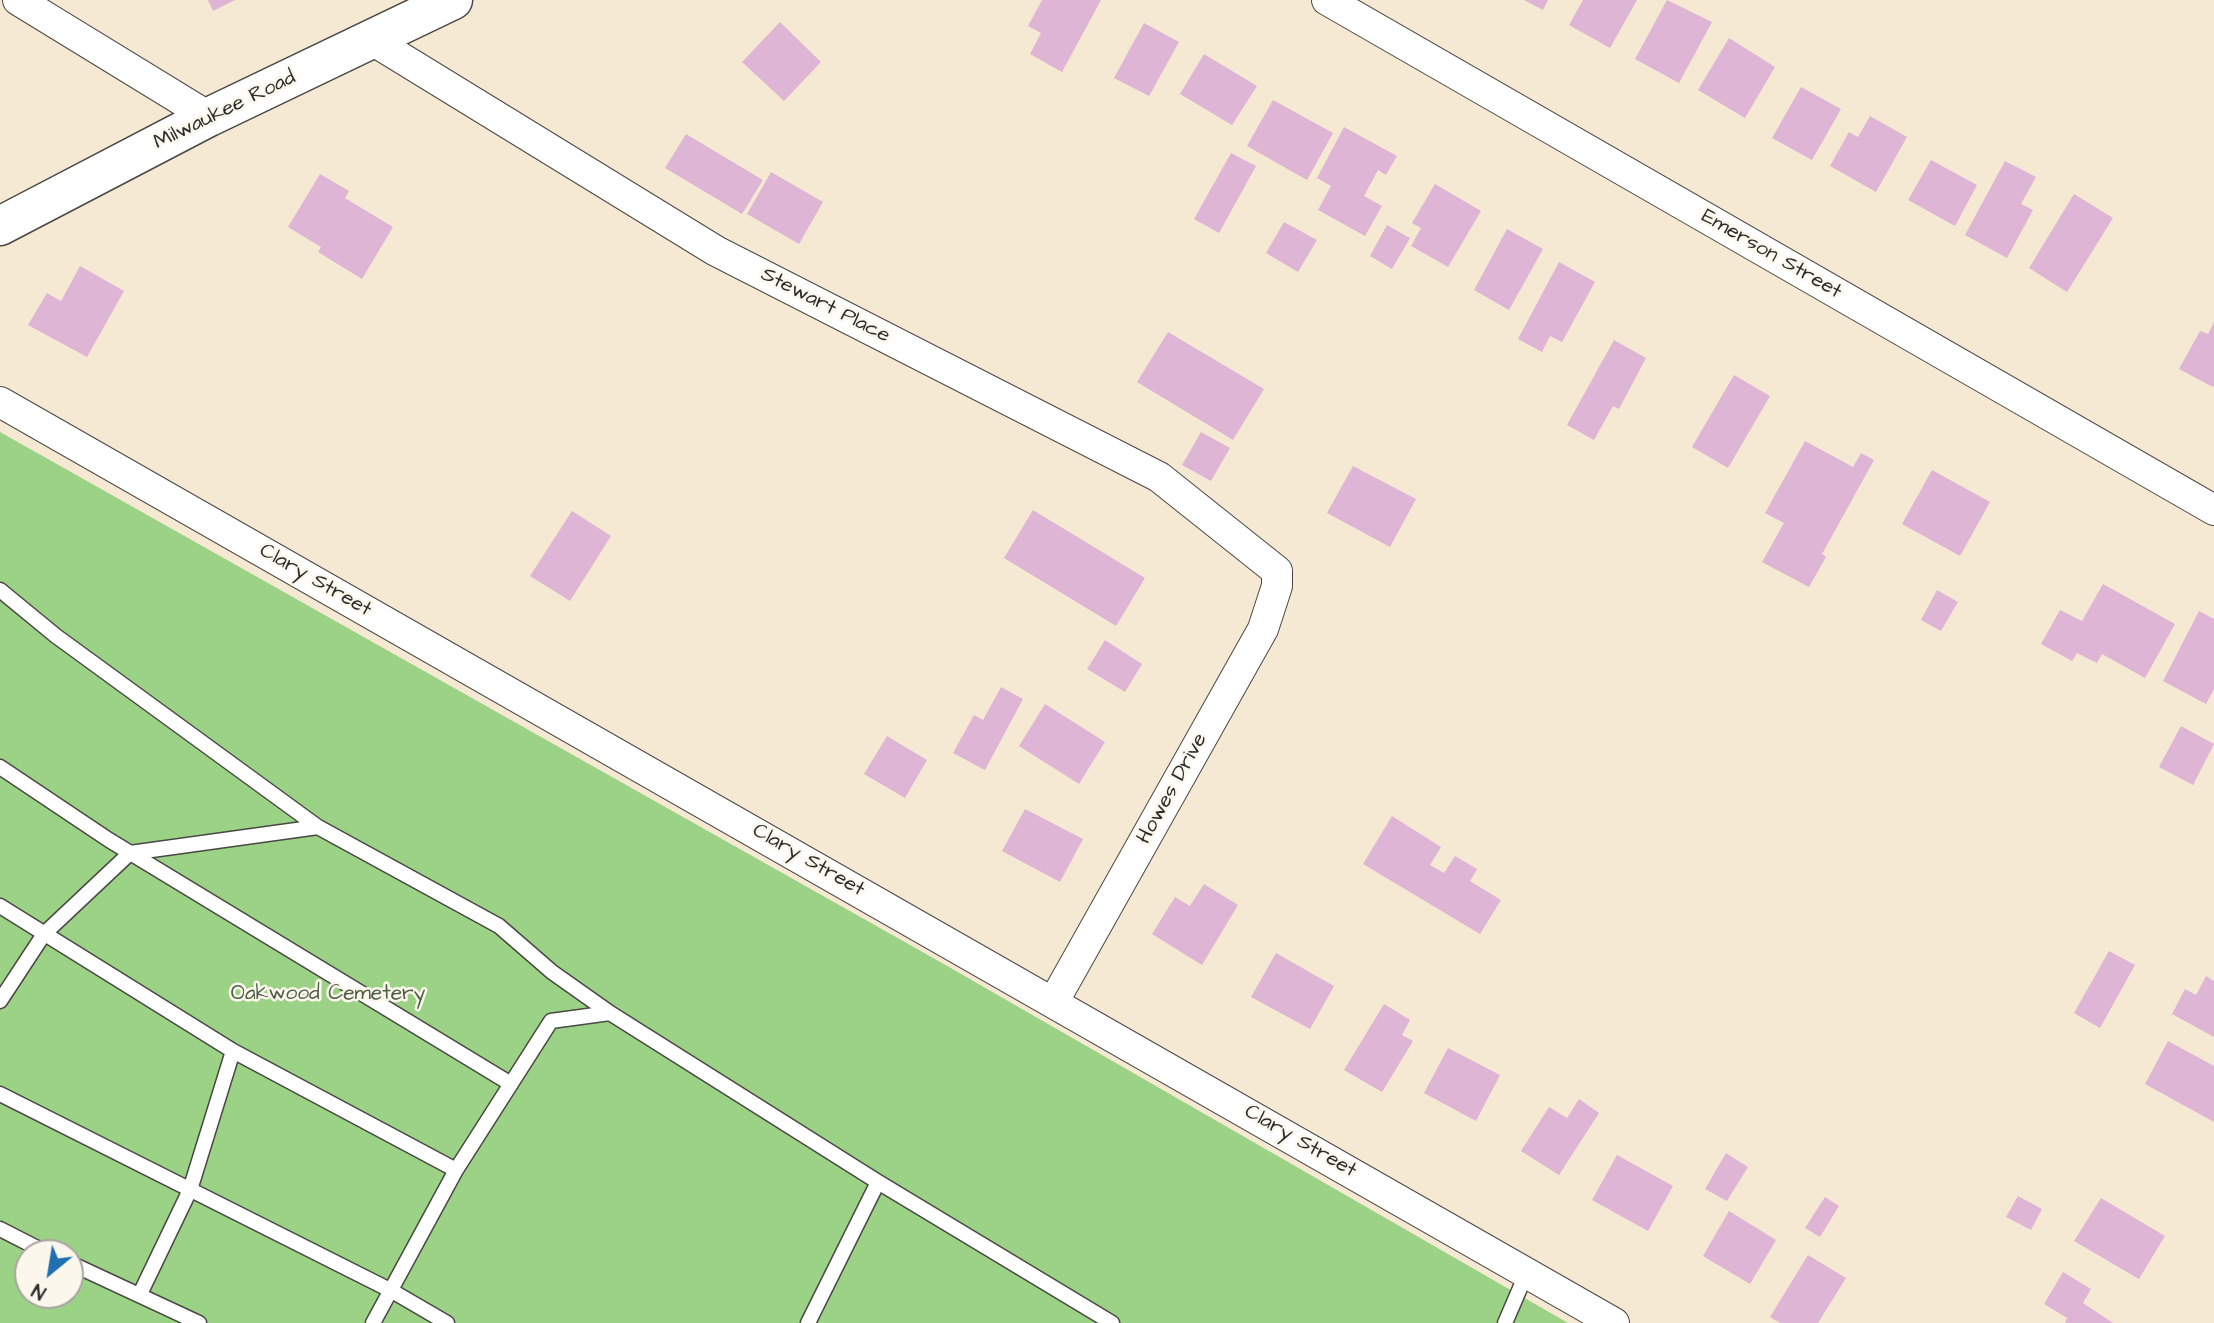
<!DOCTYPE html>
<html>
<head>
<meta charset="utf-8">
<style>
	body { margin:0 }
	#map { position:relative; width:2214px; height:1323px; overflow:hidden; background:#f5e9d3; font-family:"Architects Daughter",sans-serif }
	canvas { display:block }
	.north { position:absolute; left:14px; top:1239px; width:70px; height:70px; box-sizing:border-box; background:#fbf7ec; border:2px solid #a8a59f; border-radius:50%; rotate:210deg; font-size:19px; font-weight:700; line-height:28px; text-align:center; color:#2b2b2b }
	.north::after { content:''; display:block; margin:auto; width:24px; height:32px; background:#1f6fb2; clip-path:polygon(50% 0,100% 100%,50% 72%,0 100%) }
</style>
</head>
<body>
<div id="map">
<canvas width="2214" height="1323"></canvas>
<div class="north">N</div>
</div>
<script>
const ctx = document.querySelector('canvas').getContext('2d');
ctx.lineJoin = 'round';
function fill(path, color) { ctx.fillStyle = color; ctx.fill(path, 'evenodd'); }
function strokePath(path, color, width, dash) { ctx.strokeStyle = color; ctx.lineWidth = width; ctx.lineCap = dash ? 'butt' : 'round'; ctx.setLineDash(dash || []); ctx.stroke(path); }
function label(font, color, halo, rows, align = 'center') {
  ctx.font = font + ' "Architects Daughter",sans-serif'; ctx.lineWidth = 5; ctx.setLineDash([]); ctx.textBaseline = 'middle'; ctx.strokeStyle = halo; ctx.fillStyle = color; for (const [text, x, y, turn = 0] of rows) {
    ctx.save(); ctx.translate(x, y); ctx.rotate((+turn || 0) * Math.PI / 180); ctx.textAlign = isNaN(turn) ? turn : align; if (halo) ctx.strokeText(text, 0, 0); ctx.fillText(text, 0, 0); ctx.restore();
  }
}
fill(new Path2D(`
	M0 432 942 963 1568 1323H0ZM28 1253H70V1295H28Z`), '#9bd285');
fill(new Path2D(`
	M208 0H235L213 11Z
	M1042 0H1101L1062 72 1030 54 1041 33 1028 26Z
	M1524 0H1548L1543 10Z
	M1583 0H1637L1610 48 1569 25Z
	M1667 0 1712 22 1679 83 1635 59Z
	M780 22 821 62 784 101 742 62Z
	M1144 23 1179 42 1149 96 1114 78Z
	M1729 38 1775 67 1745 118 1698 90Z
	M1204 54 1257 86 1232 125 1180 94Z
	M1801 87 1841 109 1812 160 1772 138Z
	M1273 100 1333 133 1307 180 1247 146Z
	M1870 116 1907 137 1876 192 1830 166 1849 132 1858 137Z
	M1344 127 1397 156 1386 175 1378 170 1364 196 1382 206 1365 236 1318 210 1331 186 1317 178Z
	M686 134 763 180 742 214 665 168Z
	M1231 153 1256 166 1219 233 1194 219Z
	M1931 160 1977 185 1955 226 1908 200Z
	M2005 161 2036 177 2021 204 2033 210 2007 258 1965 235Z
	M771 172 823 202 799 244 747 214Z
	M320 174 349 191 345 198 393 227 362 279 318 252 321 247 288 227Z
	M1435 184 1481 211 1448 267 1411 246 1421 228 1412 223Z
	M2074 194 2113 218 2067 292 2029 268Z
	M1284 222 1317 240 1298 272 1266 253Z
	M1387 225 1410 238 1392 269 1370 256Z
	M1507 229 1543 249 1509 310 1474 290Z
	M1559 262 1595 282 1562 342 1550 336 1542 352 1518 339Z
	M80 266 124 291 87 357 28 325 47 293 61 301Z
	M2214 322V385L2213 387 2179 369 2200 331 2208 334Z
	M1168 332 1264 389 1233 440 1137 382Z
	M1614 340 1646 358 1619 409 1613 406 1594 440 1567 425Z
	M1734 375 1770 396 1728 468 1692 447Z
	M1201 432 1230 448 1211 481 1182 465Z
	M1805 441 1853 467 1861 453 1874 460 1822 554 1826 557 1809 587 1762 562 1784 523 1765 513Z
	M1353 466 1416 499 1390 547 1327 513Z
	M1932 470 1990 502 1960 556 1902 524Z
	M1033 510 1145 578 1116 626 1004 558Z
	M572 511 611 536 570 601 530 576Z
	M2103 584 2175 624 2145 678 2102 654 2097 663 2077 653 2072 661 2041 644 2060 610 2082 621Z
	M1937 590 1958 602 1941 631 1921 620Z
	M2199 611 2214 619V689L2206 704 2163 681Z
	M1105 640 1142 664 1125 692 1087 669Z
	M1001 687 1023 699 985 770 953 753 974 715 983 720Z
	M1045 704 1105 742 1079 784 1019 746Z
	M2181 726 2214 744 2193 785 2159 767Z
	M887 736 927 760 905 798 864 774Z
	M1025 809 1083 839 1060 882 1002 851Z
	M1392 816 1441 847 1430 865 1444 873 1455 856 1477 869 1470 881 1501 900 1480 934 1363 864Z
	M1204 884 1238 905 1202 965 1152 934 1175 897 1190 906Z
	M2109 951 2135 965 2100 1028 2074 1013Z
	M1276 953 1334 986 1310 1029 1251 997Z
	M2206 976 2214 981V1037L2172 1014 2185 989 2196 995Z
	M1384 1004 1410 1020 1402 1035 1413 1041 1382 1092 1344 1070Z
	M2168 1041 2214 1066V1122L2145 1084Z
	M1448 1048 1500 1075 1476 1121 1424 1093Z
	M1579 1099 1599 1113 1559 1175 1521 1151 1549 1107 1567 1118Z
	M1726 1153 1748 1167 1727 1201 1705 1189Z
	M1617 1155 1673 1186 1648 1231 1592 1200Z
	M2018 1196 2042 1209 2031 1230 2006 1217Z
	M1825 1197 1839 1206 1820 1237 1805 1228Z
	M2101 1198 2165 1236 2139 1279 2074 1241Z
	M1729 1211 1776 1240 1750 1284 1703 1256Z
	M1808 1255 1846 1278 1818 1323H1780L1770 1317Z
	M2063 1272 2091 1289 2083 1303 2113 1323H2065L2067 1318 2044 1304Z`), '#deb5d5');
const lane = new Path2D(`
	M0 590 56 636 318 827 499 926 552 972 610 1013 878 1182 1112 1323
	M0 767 109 840 511 1084
	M0 906 233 1051 456 1170
	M0 1001 44 934 130 853 318 827
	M0 1094 392 1291 447 1323
	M0 1229 47 1253
	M70 1263 199 1323
	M140 1294 190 1190 233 1051
	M373 1323 456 1170 551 1021 610 1013
	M808 1323 878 1182
	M1505 1323 1527 1272`);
const street = new Path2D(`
	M18 0 209 117
	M1327 0 2214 510
	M372 40 716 251 1159 477 1277 571V586L1263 629 1054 1001
	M0 402 1614 1323`);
const secondary = new Path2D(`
	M0 226 209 117 453 0`);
strokePath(lane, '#494844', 17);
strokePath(street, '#494844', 32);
strokePath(secondary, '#494844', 41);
strokePath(lane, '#fff', 14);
strokePath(street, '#fff', 30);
strokePath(secondary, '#fff', 38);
label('21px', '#2b2b2b', '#fbf7ec', [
	["Milwaukee Road",225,111,-26],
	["Emerson Street",1771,255,30],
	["Stewart Place",825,306,27],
	["Clary Street",315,581,30],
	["Howes Drive",1173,789,-61],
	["Clary Street",808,861,30],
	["Clary Street",1300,1142,30]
]);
label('21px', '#4d5d46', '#fbf7ec', [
	["Oakwood Cemetery",328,995]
]);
</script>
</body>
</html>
